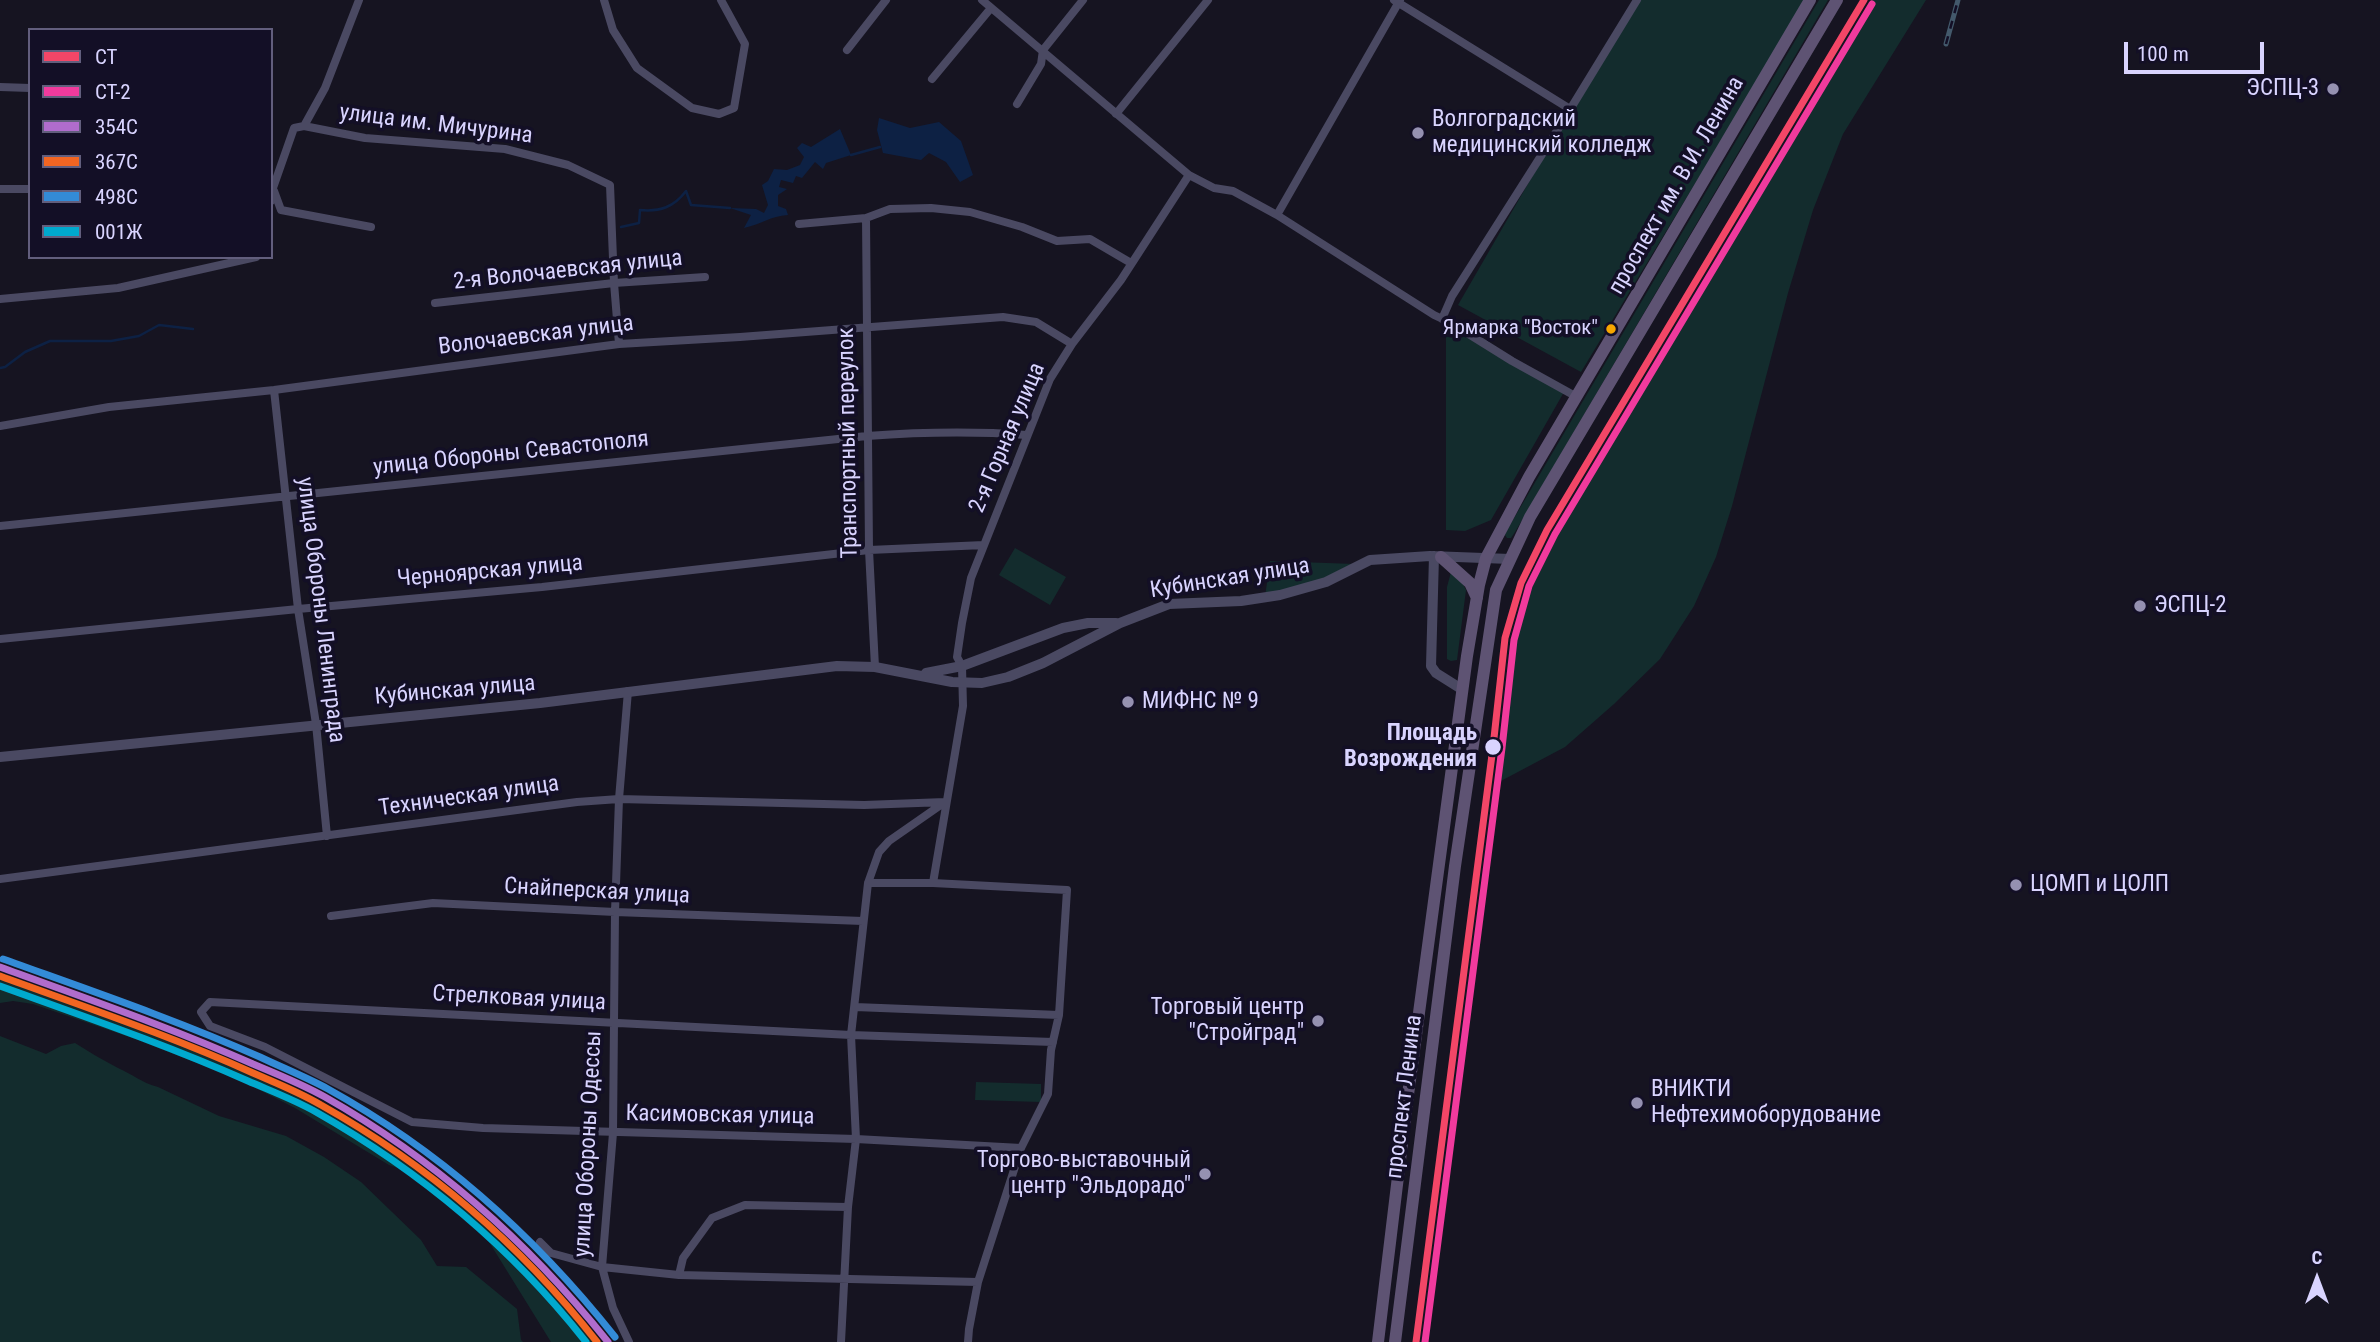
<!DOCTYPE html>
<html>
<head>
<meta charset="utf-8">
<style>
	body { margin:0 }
	#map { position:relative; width:2380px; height:1342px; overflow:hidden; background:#161421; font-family:"Roboto Condensed",sans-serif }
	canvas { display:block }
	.legend { position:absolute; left:28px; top:28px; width:245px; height:231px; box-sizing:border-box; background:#130f26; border:2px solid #625e7d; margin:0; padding:9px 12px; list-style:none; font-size:21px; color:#d9d4ff }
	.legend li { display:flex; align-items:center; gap:14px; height:35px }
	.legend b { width:35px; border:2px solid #625e7d }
	.north { position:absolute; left:2282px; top:1244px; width:70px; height:70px; -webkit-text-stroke:5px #130f26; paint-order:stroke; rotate:0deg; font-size:19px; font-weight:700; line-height:28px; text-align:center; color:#d9d4ff }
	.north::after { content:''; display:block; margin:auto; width:24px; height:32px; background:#d9d4ff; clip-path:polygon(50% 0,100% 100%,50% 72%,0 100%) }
	.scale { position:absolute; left:2124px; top:42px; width:140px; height:32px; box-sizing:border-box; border:4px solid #d9d4ff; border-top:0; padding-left:9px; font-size:21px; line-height:24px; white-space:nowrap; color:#d9d4ff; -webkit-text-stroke:5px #130f26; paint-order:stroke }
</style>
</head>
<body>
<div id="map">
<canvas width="2380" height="1342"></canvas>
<ul class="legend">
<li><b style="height:9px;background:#f34667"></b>СТ</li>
<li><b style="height:9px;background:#f13a9d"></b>СТ-2</li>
<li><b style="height:9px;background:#b06ccc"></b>354С</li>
<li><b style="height:9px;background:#f26522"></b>367С</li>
<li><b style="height:9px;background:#338bd7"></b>498С</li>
<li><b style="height:9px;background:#00a9ce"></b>001Ж</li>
</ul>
<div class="north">С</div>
<div class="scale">100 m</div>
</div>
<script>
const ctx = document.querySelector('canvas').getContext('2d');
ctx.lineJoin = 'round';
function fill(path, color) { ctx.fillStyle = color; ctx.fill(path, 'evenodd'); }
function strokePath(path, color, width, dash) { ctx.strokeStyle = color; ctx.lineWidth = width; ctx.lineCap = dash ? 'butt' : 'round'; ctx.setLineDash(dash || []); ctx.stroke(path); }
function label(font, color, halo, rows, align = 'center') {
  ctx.font = font + ' "Roboto Condensed",sans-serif'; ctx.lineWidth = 7; ctx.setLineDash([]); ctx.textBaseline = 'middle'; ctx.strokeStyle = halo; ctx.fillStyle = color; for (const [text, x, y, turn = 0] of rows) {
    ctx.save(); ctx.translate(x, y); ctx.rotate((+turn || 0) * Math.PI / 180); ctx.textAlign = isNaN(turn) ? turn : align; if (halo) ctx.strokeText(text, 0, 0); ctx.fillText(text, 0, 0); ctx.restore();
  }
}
fill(new Path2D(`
	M1639 0H1806L1581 372 1458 305 1570 111Z
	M1819 0H1828L1515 532 1511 538H1507L1505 535 1507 530Z
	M1871 0H1926L1843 134 1813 210 1788 293 1732 506 1716 557 1694 606 1660 659 1614 704 1565 747 1499 782 1515 639 1531 585 1554 533Z
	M1460 327 1472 331 1564 392 1491 520 1465 531 1446 530V337L1450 330Z
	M1015 548 1066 577 1050 605 999 575Z
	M1270 561 1355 564 1327 580 1265 597Z
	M1451 572 1461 580 1466 590 1457 660 1451 661 1447 659V587Z
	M0 976C109 1015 222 1051 325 1106 431 1162 528 1246 600 1342H551L486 1237 404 1170 389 1165 295 1108 236 1078 135 1039 33 1004 13 1001 0 1003Z
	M0 1036 46 1054 61 1046 75 1043C89 1052 103 1060 118 1068 132 1074 142 1083 158 1087L219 1116 286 1136 324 1157 361 1182 421 1240 437 1266 466 1267 517 1309 521 1340 523 1342H0Z
	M976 1082 1041 1084V1102L975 1100Z`), '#132c2d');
fill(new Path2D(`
	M879 118 910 128 939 122 961 141 973 175 960 182 946 162 929 153 921 160 883 153 877 130Z
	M840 129 851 155 826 163 823 169 815 162 802 178 796 176 793 183 781 180 779 187 787 189 778 195V206L786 209 788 215C770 216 762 224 744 228L751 215 730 208 756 209 764 213 768 205 762 185 768 181 774 169 787 170 800 165 804 157 797 148 802 143 811 147Z`), '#0d2144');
strokePath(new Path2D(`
	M851 155 880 147
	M621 227 639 223 640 210C660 212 674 207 686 191L691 205 730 208
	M0 368 5 367 25 352 50 341H111L139 336 159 325 193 329`), '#0d2144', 2.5);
strokePath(new Path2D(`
	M604 0 613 30 637 68 692 108 719 114 734 108 745 44 721 0
	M982 0 1189 175 1214 188 1233 191 1277 215 1434 315 1451 323 1512 361 1577 397
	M1394 0 1570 109
	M847 50 886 0
	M932 79 991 8
	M0 87 30 88
	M1017 104 1041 64 1043 50 1083 0
	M1116 114 1208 0
	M304 126 325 88 359 0
	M0 189H30
	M274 191 281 210 371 227
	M271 201 273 188 294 128 304 126 365 138 505 149 568 165 610 185 614 283 619 344
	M1277 215 1400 0
	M866 218 869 550 875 667
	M799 224 866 218 890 209 931 208 970 212 1022 227 1057 241 1090 239 1131 263
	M0 299 118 288 256 257
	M435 303 614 283 705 277
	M1442 319 1452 296 1560 126 1637 0
	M274 390 298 609 316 724 327 836
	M0 426 109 407 274 390 619 344 740 337 1003 317 1036 322 1072 344
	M0 526 867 436C921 432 973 431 1027 435
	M0 639 298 609 542 587 869 550 984 545
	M628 691 619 799 615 912 613 1133 602 1267 613 1308 629 1342
	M0 879 577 802 619 799 864 805 945 802
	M868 883H933L1067 890 1059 1015 1051 1050 1048 1094 1021 1148 978 1282 969 1329 968 1342
	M933 883 963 706 962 666 957 657 962 623 971 578 1050 379 1072 344 1121 280 1189 175
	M331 916 433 903 615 912 863 921
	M855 1007 1059 1015
	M1021 1148 856 1139 483 1128 412 1122 265 1047 210 1026 201 1012 210 1002 851 1035 1053 1042
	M540 1242 551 1253 602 1267 679 1275 978 1282
	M679 1275 683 1258 712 1218 745 1205 848 1207
	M841 1342 848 1207 856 1139 851 1035 868 883 879 852 889 841 945 802`), '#4a4962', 8);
strokePath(new Path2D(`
	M1434 556 1431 666 1436 673 1463 690
	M926 673 962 666 1063 628 1088 623H1116
	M0 757 540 703 837 666 875 667 952 682 982 683 1008 677 1043 663 1120 623 1169 604 1241 601 1280 595 1326 582 1370 560 1430 556 1510 559`), '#4a4962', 10);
strokePath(new Path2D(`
	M1441 557 1470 583 1477 598
	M1378 1342 1407 1102 1467 656 1479 585 1486 558 1529 477 1810 0
	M1395 1342 1455 866 1496 590 1530 517 1837 0`), '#5e5373', 12);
const rail = new Path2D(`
	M1946 44 1958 0`);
strokePath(rail, '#43596b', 5);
strokePath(rail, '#130f26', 2.5, [8]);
strokePath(new Path2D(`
	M1416 1342 1493 747 1505 638 1521 583 1547 530 1864 0`), '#f34667', 7);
strokePath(new Path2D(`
	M1425 1342 1502 748 1514 640 1529 586 1555 534 1872 4`), '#f13a9d', 7);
strokePath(new Path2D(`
	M0 967C85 998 170 1027 253 1064 277 1074 302 1084 325 1097 436 1160 529 1243 608 1342`), '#b06ccc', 7);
strokePath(new Path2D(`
	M0 976C85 1007 171 1036 253 1073 276 1083 299 1092 321 1105 428 1165 521 1245 597 1342`), '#f26522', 7);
strokePath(new Path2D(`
	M3 959C89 990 177 1020 260 1057 283 1068 306 1077 328 1089 440 1151 535 1236 615 1337`), '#338bd7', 7);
strokePath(new Path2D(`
	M0 986C83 1016 167 1045 248 1081 271 1091 295 1100 316 1112 420 1171 512 1248 586 1342`), '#00a9ce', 7);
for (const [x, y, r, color] of [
	[2333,89,7,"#9591b1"],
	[1418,133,7,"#9591b1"],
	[1611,329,6,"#f7a600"],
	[2140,606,7,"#9591b1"],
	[1128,702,7,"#9591b1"],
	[1493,747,9,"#d9d4ff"],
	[2016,885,7,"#9591b1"],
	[1318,1021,7,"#9591b1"],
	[1637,1103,7,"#9591b1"],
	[1205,1174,7,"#9591b1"]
]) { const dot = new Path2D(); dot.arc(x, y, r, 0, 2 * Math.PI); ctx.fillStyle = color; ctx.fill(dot); strokePath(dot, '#130f26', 2.5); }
label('21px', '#d9d4ff', '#130f26', [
	["Ярмарка \"Восток\"",1598,329]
], 'right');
label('23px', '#d9d4ff', '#130f26', [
	["ЭСПЦ-3",2319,89,"right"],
	["Волгоградский",1432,120],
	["медицинский колледж",1432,146],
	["ЭСПЦ-2",2154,606],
	["МИФНС № 9",1142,702],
	["ЦОМП и ЦОЛП",2030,885],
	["Торговый центр",1304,1008,"right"],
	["\"Стройград\"",1304,1034,"right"],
	["ВНИКТИ",1651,1090],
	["Нефтехимоборудование",1651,1116],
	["Торгово-выставочный",1191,1161,"right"],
	["центр \"Эльдорадо\"",1191,1187,"right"]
], 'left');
label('23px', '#d9d4ff', '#130f26', [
	["улица им. Мичурина",436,125,7],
	["проспект им. В.И. Ленина",1677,186,-60],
	["2-я Волочаевская улица",568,271,-6],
	["Волочаевская улица",536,336,-7],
	["2-я Горная улица",1008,438,-67],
	["Транспортный переулок",849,443,-91],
	["улица Обороны Севастополя",511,454,-6],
	["Черноярская улица",490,572,-5],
	["Кубинская улица",1230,579,-9],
	["улица Обороны Ленинграда",320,610,83],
	["Кубинская улица",455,691,-5],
	["Техническая улица",469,797,-8],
	["Снайперская улица",597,892,3],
	["Стрелковая улица",519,999,3],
	["проспект Ленина",1405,1097,-83],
	["Касимовская улица",720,1116,1],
	["улица Обороны Одессы",589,1144,-87]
]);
label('bold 23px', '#d9d4ff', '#130f26', [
	["Площадь",1477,734],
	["Возрождения",1477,760]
], 'right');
</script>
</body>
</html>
